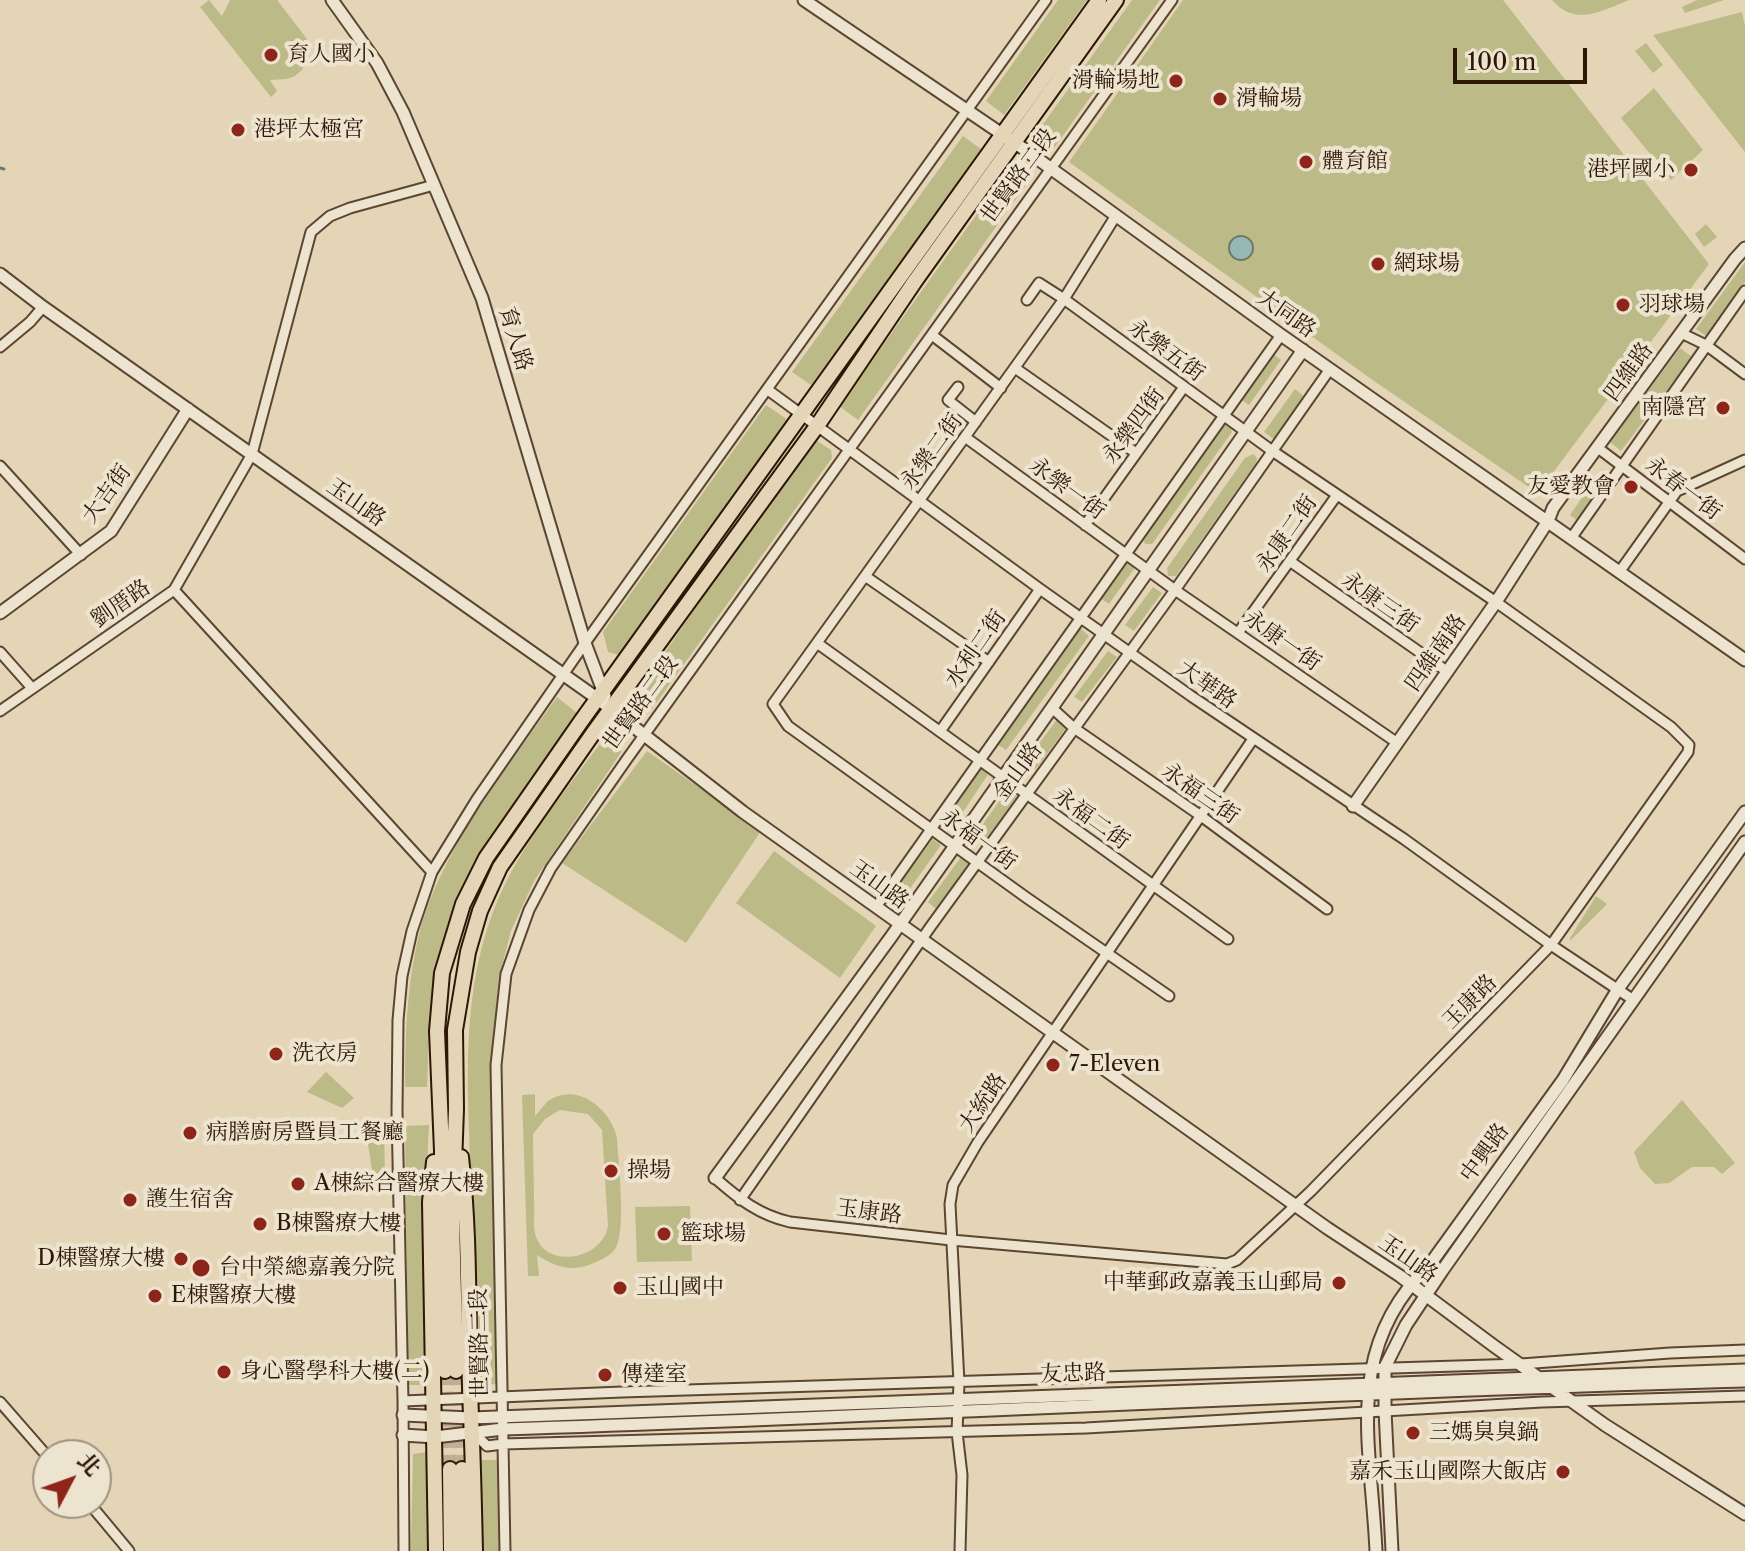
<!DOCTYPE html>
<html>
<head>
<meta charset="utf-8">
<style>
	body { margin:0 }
	#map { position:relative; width:1745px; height:1551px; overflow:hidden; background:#e3d5b6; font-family:"Libre Caslon Text","Noto Serif TC",serif }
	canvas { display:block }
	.north { position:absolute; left:32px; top:1439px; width:80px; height:80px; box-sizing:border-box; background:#ede4d0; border:2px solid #a19280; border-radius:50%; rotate:49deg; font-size:22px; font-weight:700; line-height:32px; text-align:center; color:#2f1707 }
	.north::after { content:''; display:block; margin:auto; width:28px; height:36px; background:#8f2418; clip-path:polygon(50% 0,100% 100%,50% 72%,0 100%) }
	.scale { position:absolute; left:1453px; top:48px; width:134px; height:36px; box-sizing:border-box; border:4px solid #2f1707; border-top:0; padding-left:10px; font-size:24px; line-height:28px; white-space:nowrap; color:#2f1707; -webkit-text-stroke:6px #ede4d0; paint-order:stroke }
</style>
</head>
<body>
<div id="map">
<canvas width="1745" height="1551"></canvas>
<div class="north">北</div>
<div class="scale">100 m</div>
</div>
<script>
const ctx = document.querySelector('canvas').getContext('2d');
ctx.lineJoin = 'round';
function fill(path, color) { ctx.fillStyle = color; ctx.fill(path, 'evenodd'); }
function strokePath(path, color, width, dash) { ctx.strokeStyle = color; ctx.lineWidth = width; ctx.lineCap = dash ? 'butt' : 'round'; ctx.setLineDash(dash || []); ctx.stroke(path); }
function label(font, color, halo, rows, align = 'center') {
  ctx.font = font + ' "Libre Caslon Text","Noto Serif TC",serif'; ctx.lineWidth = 8; ctx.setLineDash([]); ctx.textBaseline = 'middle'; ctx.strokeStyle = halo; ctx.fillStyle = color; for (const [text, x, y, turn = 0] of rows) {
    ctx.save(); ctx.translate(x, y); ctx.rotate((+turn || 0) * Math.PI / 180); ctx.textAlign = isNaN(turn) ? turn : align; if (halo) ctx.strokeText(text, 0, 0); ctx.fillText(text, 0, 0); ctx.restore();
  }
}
fill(new Path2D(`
	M209 0 222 16 230 0H277L307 39 308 55 302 70 295 76 287 79 270 80 277 91 271 97 200 7Z
	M1058 0H1087L1004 115 986 101Z
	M1132 0H1160L1054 148 1036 134Z
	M1183 0H1503L1709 264 1540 490H1533L1374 381 1069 162Z
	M1552 0H1629C1602 11 1575 27 1552 0Z
	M1697 0H1724L1685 13 1682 7Z
	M1742 12 1745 26V152L1653 35Z
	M1646 43 1663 65 1653 73 1635 51Z
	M1654 88 1703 150 1671 180 1621 118Z
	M963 136 981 149 811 385 792 372Z
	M1010 168 1028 182 858 420 839 406Z
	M1706 224 1717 237 1704 247 1695 234Z
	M1745 262V282L1706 336 1696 329Z
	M1680 348 1692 357 1621 451 1610 442Z
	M1273 354 1281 360 1249 405 1240 399Z
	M1295 389 1305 397 1274 439 1264 432Z
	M766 405 788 420 619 655 608 652 603 632Z
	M1226 423 1230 425 1232 432 1152 544H1146L1142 540V536Z
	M814 439 831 450 832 458 649 713 632 699Z
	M1253 454 1257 458 1256 463 1176 576H1168L1167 568 1245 458Z
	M1602 469 1612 477 1580 523 1570 515Z
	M1128 559 1136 566 1109 604 1100 598Z
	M1153 587 1162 593 1134 631 1125 625Z
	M1080 628 1089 636 1006 750 997 744Z
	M1108 651 1117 657 1082 702 1074 697Z
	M557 697 577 713C521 791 461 869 438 965 428 1005 429 1046 427 1087H405C405 1027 408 955 430 900 460 826 511 762 557 697Z
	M1059 717 1069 724 1035 770 1025 762Z
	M604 738 622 751 534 881 511 931 499 977 490 1068 497 1384 478 1385C475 1316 473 1247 471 1178 467 1083 460 984 500 895 525 839 568 788 604 738Z
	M647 751 761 831 686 943 562 863Z
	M984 764 991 770 959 818 950 811Z
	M1010 786 1020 793 987 838 978 831Z
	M933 839 941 845 909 890 900 883Z
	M774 851 876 926 840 978 736 903Z
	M961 857 969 863 936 909 928 902Z
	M1596 896 1607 904 1570 941V938Z
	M322 1039 331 1049 308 1065 301 1054Z
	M326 1072 354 1098 342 1108 307 1092Z
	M535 1094V1116C539 1112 544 1105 548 1101 578 1081 611 1110 617 1138 618 1161 627 1232 615 1249 610 1257 598 1261 589 1265 569 1272 554 1266 537 1255L539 1276H528L522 1095ZM560 1110 588 1114 602 1130 608 1226C602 1261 543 1270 535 1233 533 1224 535 1212 534 1202 534 1179 533 1157 533 1134L545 1119Z
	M1682 1100 1735 1163 1722 1174 1714 1167H1692L1669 1183 1655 1184 1640 1168 1634 1152Z
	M429 1125 426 1185V1385H408L405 1126Z
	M366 1132H384L385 1173 374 1182Z
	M690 1206 692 1261 637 1262 635 1207Z
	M427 1452 432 1551H411L413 1454Z
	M479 1460H498L500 1551H478Z`), '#bcbb88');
const water = new Path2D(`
	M1229 248a12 12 0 1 1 24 0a12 12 0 1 1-24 0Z`);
fill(water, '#96b8b3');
strokePath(water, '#6d786e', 2);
strokePath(new Path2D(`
	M0 168 4 169`), '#6d786e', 3);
strokePath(new Path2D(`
	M445 1371 450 1469
	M456 1371 462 1469`), '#bfaf93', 14, [14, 7]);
const minor = new Path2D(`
	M1115 217 1064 299 773 704 788 726 1027 898 1169 996
	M1681 333 1706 345 1745 374
	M932 335 1001 388
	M0 347 30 322 43 307
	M1015 368 1136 453
	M958 387 948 400 976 422
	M768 390 1040 589 1191 696 1404 839 1551 945 1632 999
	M965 437 1175 590 1396 742
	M1598 448 1745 559
	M0 466 81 555
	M1085 525 1184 387
	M1572 537 1745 291
	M1291 562 1448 672
	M1620 571 1677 491 1745 460
	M865 576 989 662
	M174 590 432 872
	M1238 633 1337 495
	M817 643 1228 939
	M0 652 32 688
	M1052 708 1074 728 1201 816 1327 909
	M0 711 174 590 252 454 311 232 330 216 350 208 434 185
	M941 730 1040 589
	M876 907 1281 335
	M715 1178C739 1199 759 1215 790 1222L951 1240 1227 1264 1237 1260 1311 1191 1551 945 1688 752 1689 745 1671 727 1496 602 1271 450 1064 299 1039 283 1027 300
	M740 1200 931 926 1175 590 1330 369
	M403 1401 622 1392 1521 1364 1670 1353 1745 1350
	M0 1402 48 1457
	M473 1432 487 1446 503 1444 1086 1428 1542 1402 1745 1396
	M89 1503 129 1551
	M404 1551 403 1401 397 1111 398 1020 402 976 412 931 432 872 477 799 585 643 1046 0
	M505 1551 496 1065 506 974 529 910 551 868 627 759 1172 0
	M960 1551 962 1475 957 1432 959 1383 950 1204 953 1185 978 1142 1253 739`);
const tertiary = new Path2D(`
	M332 0 377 63 403 112 482 298 585 643 605 696
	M804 0 1024 149 1281 335 1745 660
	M0 274 43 307 598 699 743 812 1327 1228 1400 1276 1494 1346 1605 1425 1745 1514
	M0 613 111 531 188 409
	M1353 806 1496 602 1548 521 1553 508 1735 259 1745 248
	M715 1178 891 937 1303 350
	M403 1415 471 1418 1745 1370
	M403 1435 435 1437 503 1429C917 1416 1331 1392 1745 1381
	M1376 1551C1371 1441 1342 1349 1431 1263L1563 1080 1618 989 1745 812
	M1392 1551 1385 1411V1367L1406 1325 1442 1271 1745 842`);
const primary = new Path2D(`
	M461 1157C471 1243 467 1329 471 1415 473 1461 474 1506 475 1551
	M434 1162 430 1202 436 1551
	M445 1371 442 1151 437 1031 442 973 463 904 486 858 582 720 1099 0
	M456 1371 452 1221 456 1109 455 1030 468 952 480 911 500 867 594 732 817 426 915 281 1116 0
	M450 1469 451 1551
	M462 1469 463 1551`);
strokePath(minor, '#5c4633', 13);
strokePath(tertiary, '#5c4633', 15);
strokePath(primary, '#2f1707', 18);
strokePath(minor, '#ede4d0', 9);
strokePath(tertiary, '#ede4d0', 11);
strokePath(primary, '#e3d5b6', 14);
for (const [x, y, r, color] of [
	[271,55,8,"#8f2418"],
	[1176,81,8,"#8f2418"],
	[1220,99,8,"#8f2418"],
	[238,130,8,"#8f2418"],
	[1306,162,8,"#8f2418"],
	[1691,170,8,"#8f2418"],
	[1378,264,8,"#8f2418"],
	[1623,305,8,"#8f2418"],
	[1723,408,8,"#8f2418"],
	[1631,487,8,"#8f2418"],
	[276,1054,8,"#8f2418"],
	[1053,1065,8,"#8f2418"],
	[190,1133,8,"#8f2418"],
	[611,1171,8,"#8f2418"],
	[298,1184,8,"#8f2418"],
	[130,1200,8,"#8f2418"],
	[260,1224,8,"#8f2418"],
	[664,1234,8,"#8f2418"],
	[181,1259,8,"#8f2418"],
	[201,1268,10,"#8f2418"],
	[1339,1283,8,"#8f2418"],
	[620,1288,8,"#8f2418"],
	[155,1296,8,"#8f2418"],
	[224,1372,8,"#8f2418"],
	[605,1375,8,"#8f2418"],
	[1413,1433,8,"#8f2418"],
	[1563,1472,8,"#8f2418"]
]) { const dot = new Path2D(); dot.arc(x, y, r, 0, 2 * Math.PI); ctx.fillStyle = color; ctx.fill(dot); strokePath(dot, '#ede4d0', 3); }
label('22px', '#2f1707', '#ede4d0', [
	["育人國小",287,55],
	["滑輪場地",1160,81,"right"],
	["滑輪場",1236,99],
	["港坪太極宮",254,130],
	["體育館",1322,162],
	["港坪國小",1675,170,"right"],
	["網球場",1394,264],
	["羽球場",1639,305],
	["南隱宮",1707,408,"right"],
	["友愛教會",1615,487,"right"],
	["洗衣房",292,1054],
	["7-Eleven",1069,1065],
	["病膳廚房暨員工餐廳",206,1133],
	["操場",627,1171],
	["A棟綜合醫療大樓",314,1184],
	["護生宿舍",146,1200],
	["B棟醫療大樓",276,1224],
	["籃球場",680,1234],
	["D棟醫療大樓",165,1259,"right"],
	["台中榮總嘉義分院",219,1268],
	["中華郵政嘉義玉山郵局",1323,1283,"right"],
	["玉山國中",636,1288],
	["E棟醫療大樓",171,1296],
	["身心醫學科大樓(二)",240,1372],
	["傳達室",621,1375],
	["三媽臭臭鍋",1429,1433],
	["嘉禾玉山國際大飯店",1547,1472,"right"]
], 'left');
label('22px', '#2f1707', '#ede4d0', [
	["世賢路二段",1019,176,-54],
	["大同路",1286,314,35],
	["育人路",515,339,73],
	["永樂五街",1166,351,36],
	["四維路",1629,372,-54],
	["永樂四街",1134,426,-54],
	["永樂二街",932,452,-54],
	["永樂一街",1067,489,36],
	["永春一街",1683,489,37],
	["大吉街",107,494,-54],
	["玉山路",356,503,35],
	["永康二街",1287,534,-55],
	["永康三街",1380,603,35],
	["劉厝路",121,604,-35],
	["永康一街",1282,641,35],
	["水利二街",976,649,-55],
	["四維南路",1436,653,-55],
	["大華路",1207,685,35],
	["世賢路二段",641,703,-54],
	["金山路",1018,772,-54],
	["永福三街",1200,794,35],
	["永福二街",1091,819,36],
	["永福一街",978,840,36],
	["玉山路",879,885,36],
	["玉康路",1470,1002,-45],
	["大統路",983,1103,-56],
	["中興路",1485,1153,-54],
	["玉康路",869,1212,7],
	["玉山路",1408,1259,35],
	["世賢路二段",480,1343,-91],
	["友忠路",1073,1374,-2]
]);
</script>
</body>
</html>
